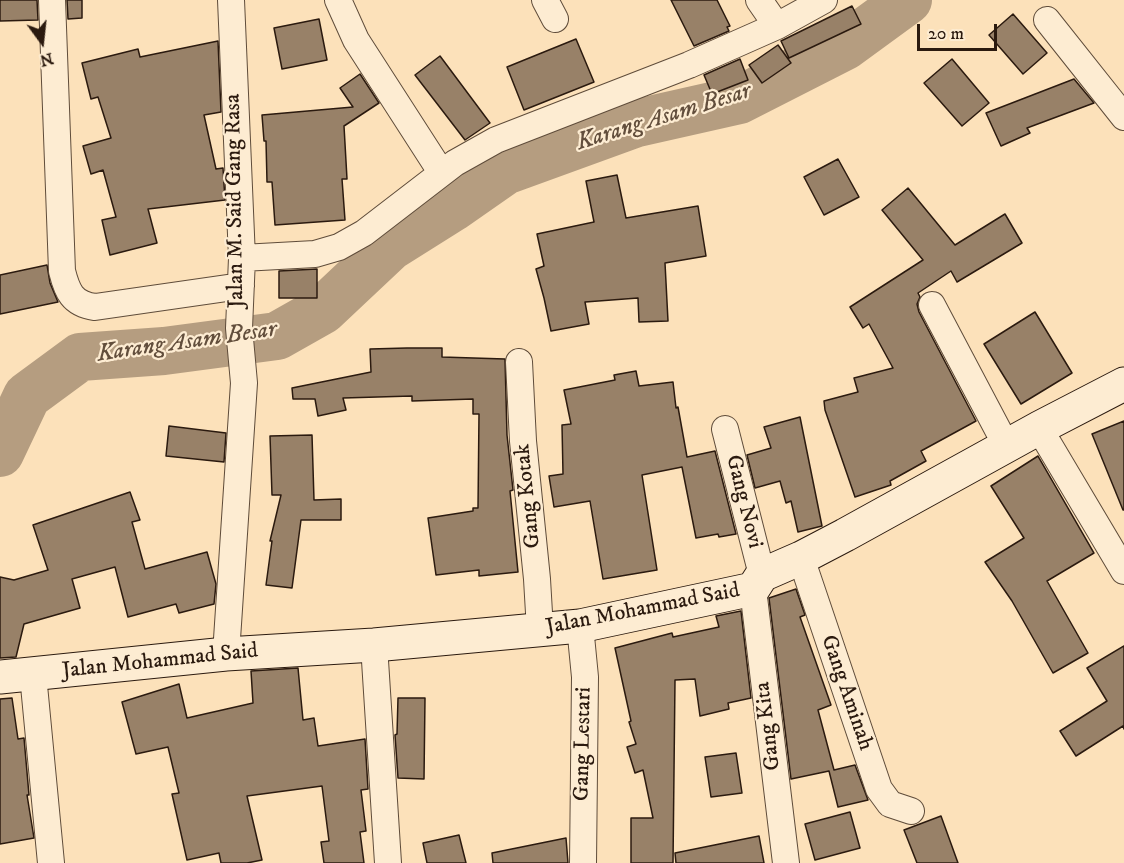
<!DOCTYPE html>
<html>
<head>
<meta charset="utf-8">
<style>
	body { margin:0 }
	#map { position:relative; width:1124px; height:863px; overflow:hidden; background:#fce1ba; font-family:"IM FELL DW Pica",serif }
	canvas { display:block }
	.north { position:absolute; left:12px; top:12px; width:60px; height:60px; -webkit-text-stroke:4px #fdecd2; paint-order:stroke; rotate:165deg; font-size:16px; font-weight:700; line-height:24px; text-align:center; color:#2b1a0f }
	.north::after { content:''; display:block; margin:auto; width:21px; height:27px; background:#2b1a0f; clip-path:polygon(50% 0,100% 100%,50% 72%,0 100%) }
	.scale { position:absolute; left:917px; top:24px; width:80px; height:27px; box-sizing:border-box; border:3px solid #2b1a0f; border-top:0; padding-left:8px; font-size:18px; line-height:21px; white-space:nowrap; color:#2b1a0f; -webkit-text-stroke:4px #fdecd2; paint-order:stroke }
</style>
</head>
<body>
<div id="map">
<canvas width="1124" height="863"></canvas>
<div class="north">N</div>
<div class="scale">20 m</div>
</div>
<script>
const ctx = document.querySelector('canvas').getContext('2d');
ctx.lineJoin = 'round';
function strokePath(path, color, width, dash) { ctx.strokeStyle = color; ctx.lineWidth = width; ctx.lineCap = dash ? 'butt' : 'round'; ctx.setLineDash(dash || []); ctx.stroke(path); }
function fill(path, color) { ctx.fillStyle = color; ctx.fill(path, 'evenodd'); }
function label(font, color, halo, rows, align = 'center') {
  ctx.font = font + ' "IM FELL DW Pica",serif'; ctx.lineWidth = 4.5; ctx.setLineDash([]); ctx.textBaseline = 'middle'; ctx.strokeStyle = halo; ctx.fillStyle = color; for (const [text, x, y, turn = 0] of rows) {
    ctx.save(); ctx.translate(x, y); ctx.rotate((+turn || 0) * Math.PI / 180); ctx.textAlign = isNaN(turn) ? turn : align; if (halo) ctx.strokeText(text, 0, 0); ctx.fillText(text, 0, 0); ctx.restore();
  }
}
strokePath(new Path2D(`
	M0 453 27 396 80 357 164 351 277 336 323 310 390 247 452 208 505 171 637 123 739 100 845 46 908 0`), '#b59d80', 48);
const building = new Path2D(`
	M0 0H37L38 20 0 21Z
	M67 0H82V18L68 19Z
	M671 0H717L730 26 727 27 729 31 694 46Z
	M852 6 861 24 789 58 781 41Z
	M1013 14 1047 53 1023 74 989 35Z
	M319 19 327 60 282 69 274 28Z
	M576 39 594 82 524 110 507 67Z
	M218 41 221 112 204 115 216 169 223 168 225 200 148 209 157 243 110 255 102 220 116 217 103 170 91 174 83 146 111 138 98 97 91 99 82 63 138 49 140 57Z
	M778 45 791 63 762 83 749 65Z
	M440 56 490 123 465 140 415 75Z
	M740 59 748 80 712 94 704 75Z
	M952 59 989 103 962 126 924 83Z
	M360 74 379 103 344 126 347 179H342L345 220 275 225 272 182H267L266 141H264L262 115 353 107 340 88Z
	M1074 79 1094 103 1027 128 1030 133 1001 146 986 113Z
	M838 159 859 197 824 215 804 177Z
	M617 175 626 218 698 206 706 256 665 263 668 321 639 322 638 298 585 302 589 324 551 331 544 298 536 269 544 266 537 234 594 222 586 181Z
	M908 188 955 245 1005 214 1022 243 957 282 951 271 918 293 920 297 917 304 919 312 976 421 921 451 926 461 890 481 891 485 855 497 825 410 824 401 858 392 854 378 893 368 869 324 863 328 850 307 923 260 882 210Z
	M47 265 50 283 58 302 0 314V275Z
	M317 269V298H279V271Z
	M1035 312 1072 373 1021 404 984 344Z
	M407 348H442V357L505 359 507 435 513 490 510 491 518 572 479 576V570L436 575 428 518 473 511V508H478L479 414H473V399L412 401V396L343 398 346 410 318 416 315 399H293L292 388 371 372 370 349Z
	M636 371 639 386 673 382 676 408 678 407 687 457 715 451 736 534 719 537 718 534 696 538 682 467 642 475 657 570 603 579 590 501 554 507 549 476 563 474 562 425 571 424 564 390 615 380 614 375Z
	M800 417 822 526 798 532 791 501 786 503 780 481 755 488 747 455 771 448 764 427Z
	M1124 421V510H1123L1092 434Z
	M169 426 226 433 224 462 166 456Z
	M312 435 314 500 341 499V520H301L292 588 266 585 272 541H270L281 495H272L270 436Z
	M1038 456 1094 553 1047 581 1088 653 1053 673 1012 601 985 562 1024 538 991 486Z
	M130 492 140 520 132 522 145 569 207 552 216 584 214 604 179 613 176 604 128 617 115 567 72 579 80 608 24 624 16 657 0 658V577L14 580 48 570 33 525Z
	M796 589 805 615 800 617 831 705 818 710 834 770 855 765 868 800 838 807 829 771 791 779 769 598Z
	M741 611 751 698 728 703 729 709 700 716 695 679 675 680 673 863H631V818H653L643 770 635 773 627 747 636 744 629 722 631 721 615 648 672 633 673 637 719 627 716 616Z
	M1124 646V729L1123 726 1076 756 1060 731 1107 701 1087 668Z
	M298 668 303 720 314 718 318 746 365 739 368 789 361 790 366 831 360 832 364 863H324L321 842 329 841 322 786 247 796 262 860 247 863H221L219 853 187 860 172 794 179 793 168 747 136 754 122 702 179 684 187 718 253 703 251 671Z
	M12 698 18 739 24 738 29 795H27L34 838 0 844V699Z
	M398 698H425L424 779 398 778 395 735 397 734Z
	M736 753 742 793 711 797 705 757Z
	M850 812 860 848 815 860 805 824Z
	M941 816 958 863H917L904 830Z
	M459 835 466 863H427L423 843Z
	M759 836 764 863H676L675 853Z
	M566 838 568 863H493L492 853Z`);
fill(building, '#988168');
strokePath(building, '#2b1a0f', 1.5);
const street = new Path2D(`
	M52 0 62 271C67 291 72 304 95 307L241 286
	M338 0 356 40 441 172
	M545 0 555 19
	M759 0 777 26
	M1047 20 1124 117
	M242 258 315 254 339 247 364 233 455 163 496 140 689 65 777 26 824 0
	M932 305 1007 447
	M519 362 523 441 537 579 540 630
	M1039 428 1124 571
	M725 429 762 575
	M801 558 879 789 890 804 911 811
	M753 589 786 863
	M580 626 585 677 583 863
	M374 645 388 863
	M226 654 244 383 239 328 242 258 231 0
	M33 675 51 863`);
const secondary = new Path2D(`
	M0 677 226 654 374 645 580 626 753 589 762 575 801 558 845 535 1039 428 1124 384`);
strokePath(street, '#5f4c3a', 28);
strokePath(secondary, '#2b1a0f', 35);
strokePath(street, '#fdecd2', 26);
strokePath(secondary, '#fdecd2', 33);
label('22px', '#2b1a0f', '#fdecd2', [
	["Jalan M. Said Gang Rasa",236,201,-91],
	["Gang Kotak",529,496,-96],
	["Gang Novi",743,502,76],
	["Jalan Mohammad Said",643,610,-11],
	["Jalan Mohammad Said",160,662,-6],
	["Gang Aminah",846,693,71],
	["Gang Kita",769,726,-97],
	["Gang Lestari",584,744,-89]
]);
label('italic 24px', '#624e3c', '#fdecd2', [
	["Karang Asam Besar",664,118,-17],
	["Karang Asam Besar",187,343,-8]
]);
</script>
</body>
</html>
